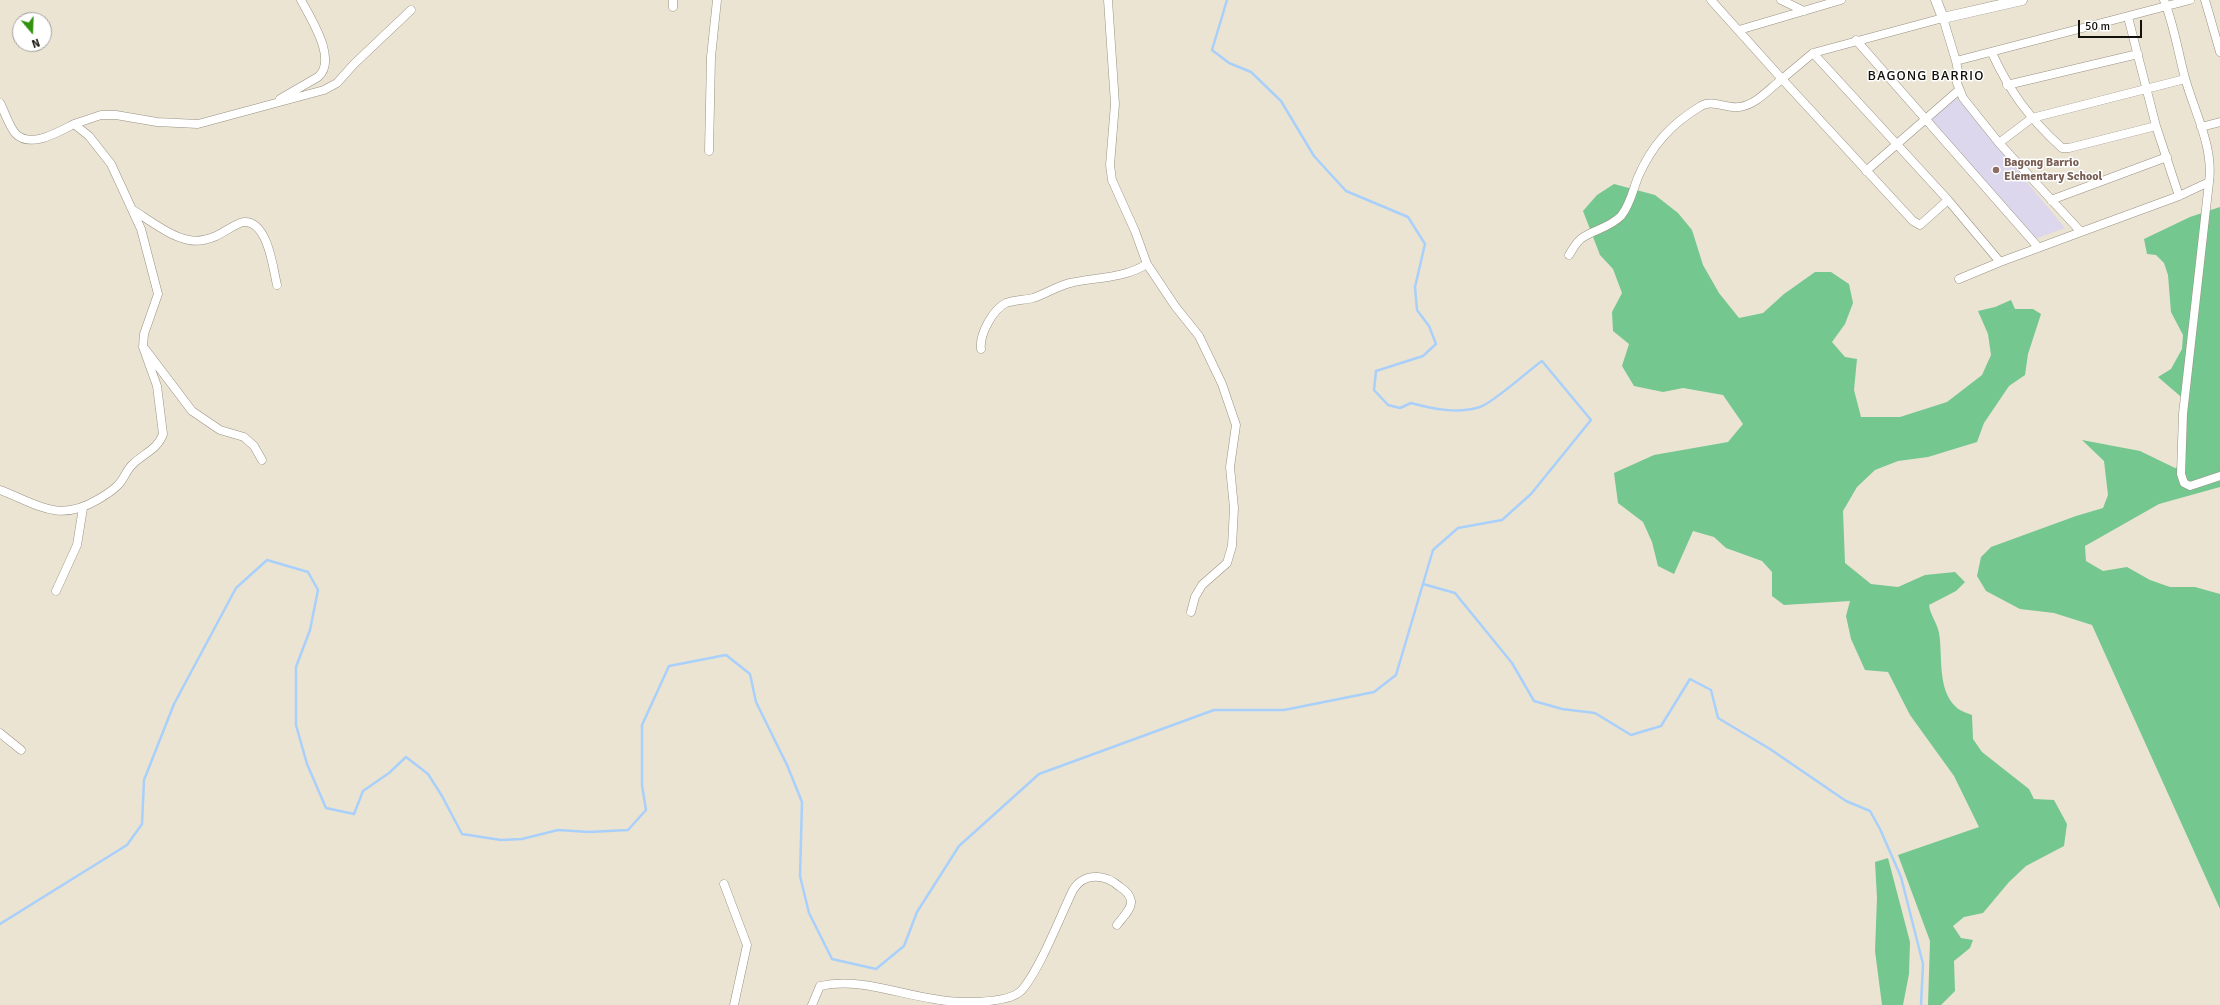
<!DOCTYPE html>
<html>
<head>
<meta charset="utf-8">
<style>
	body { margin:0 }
	#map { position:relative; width:2220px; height:1005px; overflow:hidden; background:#ebe4d3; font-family:Signika,sans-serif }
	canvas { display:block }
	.north { position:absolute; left:12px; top:12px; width:40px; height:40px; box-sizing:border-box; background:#fff; border:1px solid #a1a09d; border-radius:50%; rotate:161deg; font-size:11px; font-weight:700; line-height:16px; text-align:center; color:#13110b }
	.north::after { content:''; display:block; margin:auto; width:14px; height:18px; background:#31920f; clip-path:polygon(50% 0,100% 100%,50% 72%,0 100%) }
	.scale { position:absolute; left:2078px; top:20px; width:64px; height:18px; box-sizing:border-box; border:2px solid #13110b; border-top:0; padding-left:5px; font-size:12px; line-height:14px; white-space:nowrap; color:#13110b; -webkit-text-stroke:3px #fff; paint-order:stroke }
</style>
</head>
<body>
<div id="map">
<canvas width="2220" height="1005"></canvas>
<div class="north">N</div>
<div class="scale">50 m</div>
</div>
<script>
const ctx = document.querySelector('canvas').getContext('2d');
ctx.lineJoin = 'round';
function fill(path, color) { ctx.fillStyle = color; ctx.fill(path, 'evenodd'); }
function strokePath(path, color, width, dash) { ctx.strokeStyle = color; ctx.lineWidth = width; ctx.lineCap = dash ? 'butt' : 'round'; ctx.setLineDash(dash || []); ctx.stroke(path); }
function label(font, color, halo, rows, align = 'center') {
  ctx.font = font + ' Signika,sans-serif'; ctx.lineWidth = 3; ctx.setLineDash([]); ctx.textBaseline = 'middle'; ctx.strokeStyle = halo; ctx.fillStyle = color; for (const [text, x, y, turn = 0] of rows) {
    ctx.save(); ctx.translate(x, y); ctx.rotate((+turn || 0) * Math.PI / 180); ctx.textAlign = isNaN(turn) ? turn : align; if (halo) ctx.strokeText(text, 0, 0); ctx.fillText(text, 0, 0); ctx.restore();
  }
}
fill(new Path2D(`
	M1957 98 2065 228 2035 239 1929 118Z`), '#ddd7ed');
fill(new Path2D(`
	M1614 184 1655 195 1678 213 1692 230 1703 265 1719 293 1739 318 1763 313 1784 294 1815 272H1831L1849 284 1853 303 1845 324 1832 342 1845 357 1857 359 1854 390 1861 417H1900L1947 402 1982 375 1991 355 1988 334 1978 311 1995 307 2011 300 2015 309H2033L2041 314 2028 354 2025 375 2009 386 1984 423 1977 442 1928 457 1898 461 1875 470 1857 487 1843 511 1845 563 1871 584 1898 587 1925 575 1955 572 1965 582 1956 591 1929 605C1930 615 1937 622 1939 633 1943 657 1937 689 1956 707 1960 711 1967 713 1972 715L1973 739 1982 752 2029 789 2034 799 2054 800 2067 824 2064 846 2026 866 2009 882 1983 913 1964 917 1953 926 1961 938 1973 940 1970 948 1954 961 1955 991 1941 1005H1928L1930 941 1898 855 1979 827 1954 776 1910 715 1888 672 1865 670 1851 639 1846 616 1850 601 1784 605 1772 596V572L1762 561 1726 548 1714 537 1693 531 1674 574 1658 566 1652 542 1643 522 1618 503 1614 473 1654 455 1728 442 1743 424 1723 395 1683 388 1663 392 1634 386 1622 366 1629 344 1613 331 1612 312 1622 293 1613 269 1600 255 1583 211 1597 195Z
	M2220 207V487L2159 504 2085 546 2086 561 2103 571 2127 567 2150 580 2170 587H2195L2220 594V909L2092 625 2054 613 2020 609 1986 591 1977 576 1981 557 1991 547 2076 516 2103 508 2108 495 2104 461 2082 440 2140 451 2175 468 2185 465 2187 402 2158 377 2171 369 2182 349 2183 335 2171 312 2168 275 2164 263 2156 255 2147 254 2144 239 2190 217Z
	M1888 858 1910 942 1909 974 1903 1005H1882L1875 951 1877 898 1875 862Z`), '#74c78f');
strokePath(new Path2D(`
	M1423 584 1455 593 1512 663 1534 701 1562 709 1595 713 1631 735 1661 726 1690 679 1711 690 1718 718 1770 749 1846 801 1870 811 1880 829 1901 877 1923 964 1921 1005
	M0 924 127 845 142 824 144 780 174 704 236 588 267 560 308 572 318 590 310 630 296 667V725L307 764 326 808 354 814 363 791 389 773 406 757 428 774 442 796 462 834 501 840 522 839 558 830 589 832 628 830 646 810 642 785V725L669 666 726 655 750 674 756 702 787 765 802 802 800 876 809 913 832 959 876 969 904 946 917 912 959 846 1039 774 1214 710H1284L1374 692 1396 675 1433 550 1458 528 1502 520 1531 494 1591 420 1542 361C1529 370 1493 403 1480 407 1458 414 1433 409 1411 403L1400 408 1388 405 1374 390 1376 371 1423 356 1436 344 1429 326 1417 310 1415 287 1425 244 1408 217 1346 191 1314 156 1281 101 1251 72 1229 63 1212 50 1227 0`), '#a9d0fa', 2.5);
const minor = new Path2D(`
	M1108 0 1115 104 1110 165 1112 180 1135 231 1147 264 1175 306 1199 336 1222 384 1236 425 1230 467 1234 508 1232 546 1227 563 1202 585 1195 597 1191 612
	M1711 0 1782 79 1813 53 1943 18 1956 61 2190 0
	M1781 0 1804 11
	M2205 0 2220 52
	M673 7V0
	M1739 30 1841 0
	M1856 40 2038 247
	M1813 53 1948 200 2000 262 2081 232
	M1992 53C2010 92 2029 118 2062 148H2069L2156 126 2128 17
	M1956 61 1958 71 1957 83 1963 98 1999 143 2081 232 2179 196 2209 182C2214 147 2194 111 2185 78 2178 52 2174 25 2164 0
	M2007 85 2138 54
	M280 99 318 77C338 60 311 19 301 0
	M0 103C5 112 9 127 16 134 31 149 60 131 74 124L89 136 111 164 141 229 158 294 144 334 143 347 157 386 163 434C158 449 143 454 133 464 126 470 124 480 117 486 111 492 104 496 97 500 58 523 37 504 0 490
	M74 124 101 115H116L157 122 198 124 324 90 337 83 354 64 411 10
	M2156 126 2179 196
	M2201 127 2220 122
	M1999 143 2032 118 2185 79
	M709 151 711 57 717 0
	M1866 171 1959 90
	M2209 182 2183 414 2181 474 2184 483 2190 486 2220 476
	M2051 200 2167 157
	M133 210C149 220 171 237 189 240 198 242 209 239 216 236 223 233 238 222 244 222 268 221 273 268 277 285
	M1569 255C1573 249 1576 242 1582 238 1595 229 1609 228 1621 216 1630 205 1633 190 1638 177 1652 145 1671 124 1701 106 1712 99 1727 109 1739 107 1756 105 1769 89 1782 79L1913 221 1920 225 1948 200
	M1959 279 2000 262
	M145 349 192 411 220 430 244 437 254 446 262 460
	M981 349C979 335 993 309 1006 303 1015 300 1025 300 1033 298 1046 294 1057 286 1070 283 1096 277 1123 279 1147 264
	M56 591 77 545 83 508
	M0 733 21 750
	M724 884 747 945 734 1005
	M812 1005 820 986C857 977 898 994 934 999 954 1003 1008 1005 1022 990 1041 967 1059 919 1073 890 1084 872 1105 874 1120 887 1125 890 1130 895 1131 901 1132 909 1121 919 1117 925`);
const tertiary = new Path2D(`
	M1936 0 1943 18 2022 0`);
strokePath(minor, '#999283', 9);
strokePath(tertiary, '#999283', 11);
strokePath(minor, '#fff', 8);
strokePath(tertiary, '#fff', 10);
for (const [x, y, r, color] of [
	[1996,170,4,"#8d6e63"]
]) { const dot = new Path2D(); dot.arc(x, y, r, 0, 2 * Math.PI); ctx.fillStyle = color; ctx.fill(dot); strokePath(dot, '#fff', 1.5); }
label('bold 12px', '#785e54', '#fff', [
	["Bagong Barrio",2004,163],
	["Elementary School",2004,177]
], 'left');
ctx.letterSpacing = '1px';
label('14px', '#13110b', '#fff', [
	["BAGONG BARRIO",1926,76]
]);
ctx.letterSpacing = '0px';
</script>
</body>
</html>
